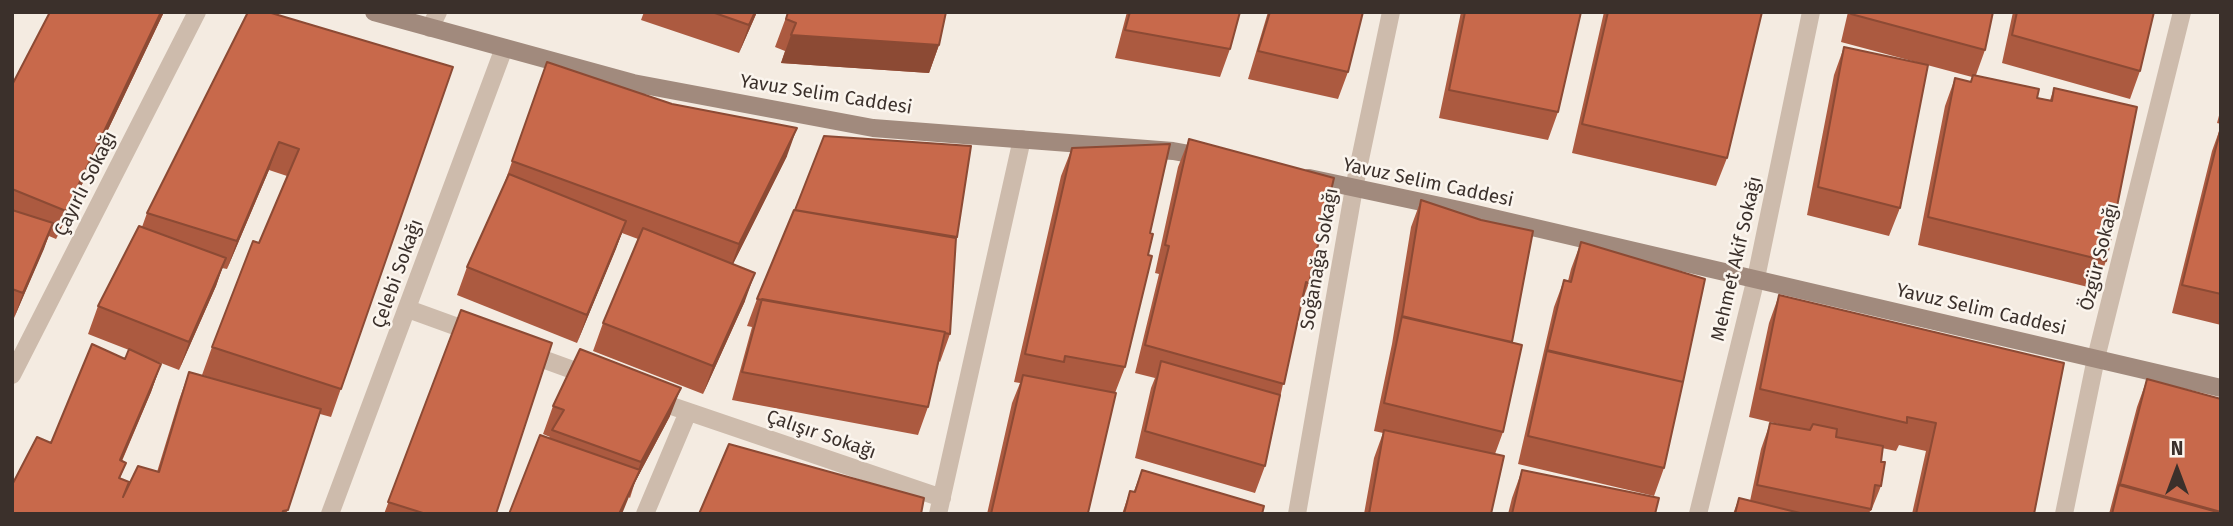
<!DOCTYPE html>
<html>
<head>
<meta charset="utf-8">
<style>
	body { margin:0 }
	#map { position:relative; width:2233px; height:526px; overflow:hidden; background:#f4ebe1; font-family:"Fira Sans",sans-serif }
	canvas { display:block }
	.frame { position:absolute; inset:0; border:14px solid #3b302b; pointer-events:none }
	.north { position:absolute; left:2142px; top:435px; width:70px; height:70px; -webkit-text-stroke:5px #fbf5ee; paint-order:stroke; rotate:0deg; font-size:19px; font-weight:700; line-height:28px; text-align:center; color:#3b302b }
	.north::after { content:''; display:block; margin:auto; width:24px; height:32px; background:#3b302b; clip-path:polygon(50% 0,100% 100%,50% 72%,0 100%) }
</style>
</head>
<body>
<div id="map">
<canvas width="2233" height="526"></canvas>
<div class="frame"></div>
<div class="north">N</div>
</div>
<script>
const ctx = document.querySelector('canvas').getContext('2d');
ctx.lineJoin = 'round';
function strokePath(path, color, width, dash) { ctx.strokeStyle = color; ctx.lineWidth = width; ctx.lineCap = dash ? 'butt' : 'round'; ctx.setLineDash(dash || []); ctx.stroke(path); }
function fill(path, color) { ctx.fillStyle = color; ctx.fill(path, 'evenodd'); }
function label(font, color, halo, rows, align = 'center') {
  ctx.font = font + ' "Fira Sans",sans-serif'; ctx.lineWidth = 5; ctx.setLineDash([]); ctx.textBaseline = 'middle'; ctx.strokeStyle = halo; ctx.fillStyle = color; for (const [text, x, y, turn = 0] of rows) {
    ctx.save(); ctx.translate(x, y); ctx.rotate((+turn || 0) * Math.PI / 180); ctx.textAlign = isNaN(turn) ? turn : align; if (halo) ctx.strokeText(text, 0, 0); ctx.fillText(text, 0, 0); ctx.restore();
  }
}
strokePath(new Path2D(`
	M430 28 438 12
	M408 309 477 334
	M526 353 592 377
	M12 375 197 12
	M654 400 942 498
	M330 514 504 48
	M645 514 688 412
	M938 514 1022 139
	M1297 514 1354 188 1391 12
	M1698 514 1756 278 1811 12
	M2064 514 2096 358 2182 12`), '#cdbbac', 18);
strokePath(new Path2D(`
	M374 12 633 83 873 128 1173 151 1206 157
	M1309 178 1459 210 2221 388`), '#a18a7d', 18);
fill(new Path2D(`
	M164 12 56 239 49 236 14 318H12V85Z
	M248 12 453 67 331 417 320 414 286 514H12L51 443 125 359 129 350 88 334 98 306 142 227 147 213ZM269 170 287 176 259 243 212 347 202 375 231 384 189 372 179 400 157 472 126 492 120 478 126 463 122 461 151 392 161 364 143 356 179 370 216 286 222 268 227 269Z
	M644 12H757L739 53 641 20Z
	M788 12 939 45 929 73 781 63 785 51 775 47Z
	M1127 12H1240L1230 49 1220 77 1115 58Z
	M1268 12H1363L1348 72 1338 99 1248 79Z
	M1461 12H1581L1558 112 1548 140 1439 118Z
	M1604 12H1762L1727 158 1716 186 1572 153Z
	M1848 12H1993L1985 50 1976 75 2037 98 2050 100 2054 88 2106 261 2096 289 1918 245 1945 106 1955 78 1971 82 1972 77 1841 42Z
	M2013 12H2154L2140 71 2130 99 2002 63Z
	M1844 47 1900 208 1889 236 1807 215 1834 75Z
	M547 62 787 156 733 264 745 301 703 394 593 351 603 323 638 239 622 233 577 343 457 295 467 267 502 190Z
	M2221 108V124L2217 123Z
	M2221 126V325L2172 313 2212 151Z
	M1189 139 1309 283 1300 307 1265 466 1255 493 1135 458 1151 388 1155 378 1135 373 1159 274 1155 273 1178 167Z
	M1072 148 1150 233 1125 367 1115 393 1088 513 1091 514H987L1012 403 1020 383 1014 382 1061 176Z
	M1421 200 1512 342 1503 432 1495 454 1491 514H1364L1374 458 1383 433 1374 431 1392 344 1411 227Z
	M956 238 950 334 940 362 939 361 928 407 918 435 732 400 752 327 747 326 757 299Z
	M1581 242 1664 468 1654 496 1518 464 1554 307 1564 280 1568 281 1571 269Z
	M1779 295 2064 363 2034 514H1912L1926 451 1899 445 1896 451 1882 448 1881 462V486L1871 511H1870L1869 514H1733L1739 498 1750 501 1761 449 1770 423 1791 427 1749 417 1769 323Z
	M461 310 496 514H384Z
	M2147 379 2221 514H2109L2137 407Z
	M553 406 670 416 635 482 630 498 549 438 550 437 543 434Z
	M1142 470 1262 514H1122L1130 491H1134Z
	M1522 470 1655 514H1508L1512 498Z`), '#ac5a40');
fill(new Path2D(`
	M161 12H164L56 239 66 211Z
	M755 12H757L739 53 749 25Z
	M791 35 939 45 929 73 781 63Z
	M797 128 787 156 729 272 739 244Z
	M279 142 269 170 227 269 237 241Z
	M626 221 616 249 577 343 587 315Z
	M53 223 44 249 14 318 23 293Z
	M226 258 216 286 179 370 189 342Z
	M755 273 745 301 703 394 713 366Z
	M161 364 151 392 110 488 120 460Z
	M681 388 670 416 635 482 622 514H619L634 481 641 462Z`), '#8c4a34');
const building = new Path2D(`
	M50 12H161L66 211 12 189V85Z
	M248 12H268L453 67 341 389 212 347 253 241 259 243 299 149 279 142 237 241 147 213Z
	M712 12H755L749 25Z
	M788 12H946L939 45 791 35 796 23 786 19Z
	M1130 12H1240L1230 49 1125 30Z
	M1270 12H1363L1348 72 1258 51Z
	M1465 12H1581L1558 112 1449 90Z
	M1608 12H1762L1727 158 1582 124Z
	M1852 12H1993L1985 50 1851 14Z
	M2017 12H2154L2140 71 2012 35Z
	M1844 47 1928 65 1900 208 1818 187Z
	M547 62 672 104 797 128 739 244 512 161Z
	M1973 75 2039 89 2037 98 2052 101 2054 88 2137 107 2106 261 1928 217 1955 78 1971 82Z
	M2221 127V294L2182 285Z
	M824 136 971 146 957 237 795 210Z
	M1189 139 1334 178 1309 283 1306 282 1284 384 1145 345 1169 246 1165 245Z
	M1170 144 1150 233 1153 234 1148 255 1152 256 1125 367 1065 356 1064 362 1025 354 1072 148Z
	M509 174 626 221 587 315 467 267Z
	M1421 200 1481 220 1533 231 1512 342 1402 317Z
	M12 210 53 223 23 293 12 289Z
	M794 210 956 238 950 334 945 333V332L757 299Z
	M139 226 226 258 189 342 98 306Z
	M643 228 755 273 713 366 603 323Z
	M1581 242 1705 279 1683 382 1547 351 1564 280 1571 282Z
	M1779 295 2064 363 2034 514H1916L1936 423 1907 417V423L1760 389Z
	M762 299 945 332 928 407 742 372Z
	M461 310 552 343 496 514H426L388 502Z
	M1402 316 1522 345 1503 432 1384 403Z
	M92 344 125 359 129 349 161 364 120 460 126 463 119 478 129 482 123 497 138 466 159 472 189 372 321 409 288 510 283 511 282 514H12V485L37 437 51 443Z
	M580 349 681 388 641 462 552 430 564 410 553 406Z
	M1547 350 1683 382 1664 468 1528 436Z
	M1161 361 1280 395 1265 466 1145 431Z
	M1023 375 1116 393 1088 513 1091 514H991Z
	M2147 379 2221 399V512L2120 484Z
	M1770 423 1810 430 1813 424 1837 429 1836 437 1883 446 1881 462H1885L1881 486 1875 485 1871 509 1757 485Z
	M1384 430 1504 456 1491 514H1369Z
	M540 435 640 470 619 514H509Z
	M729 444 924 498 921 514H699Z
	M1142 470 1264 506 1262 514H1124L1130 491 1135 492Z
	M1522 470 1659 498 1655 514H1512Z
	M2119 485 2221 513V514H2112Z
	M1739 498 1804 514H1735Z`);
fill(building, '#c8694b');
strokePath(building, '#8c4a34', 2);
label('19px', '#3b302b', '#fbf5ee', [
	["Yavuz Selim Caddesi",826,95,9],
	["Yavuz Selim Caddesi",1428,183,12],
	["Çayırlı Sokağı",86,184,-63],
	["Özgür Sokağı",2100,257,-76],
	["Soğanağa Sokağı",1320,259,-80],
	["Mehmet Akif Sokağı",1737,259,-77],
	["Çelebi Sokağı",398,274,-70],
	["Yavuz Selim Caddesi",1981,310,13],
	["Çalışır Sokağı",821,435,19]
]);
</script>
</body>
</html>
